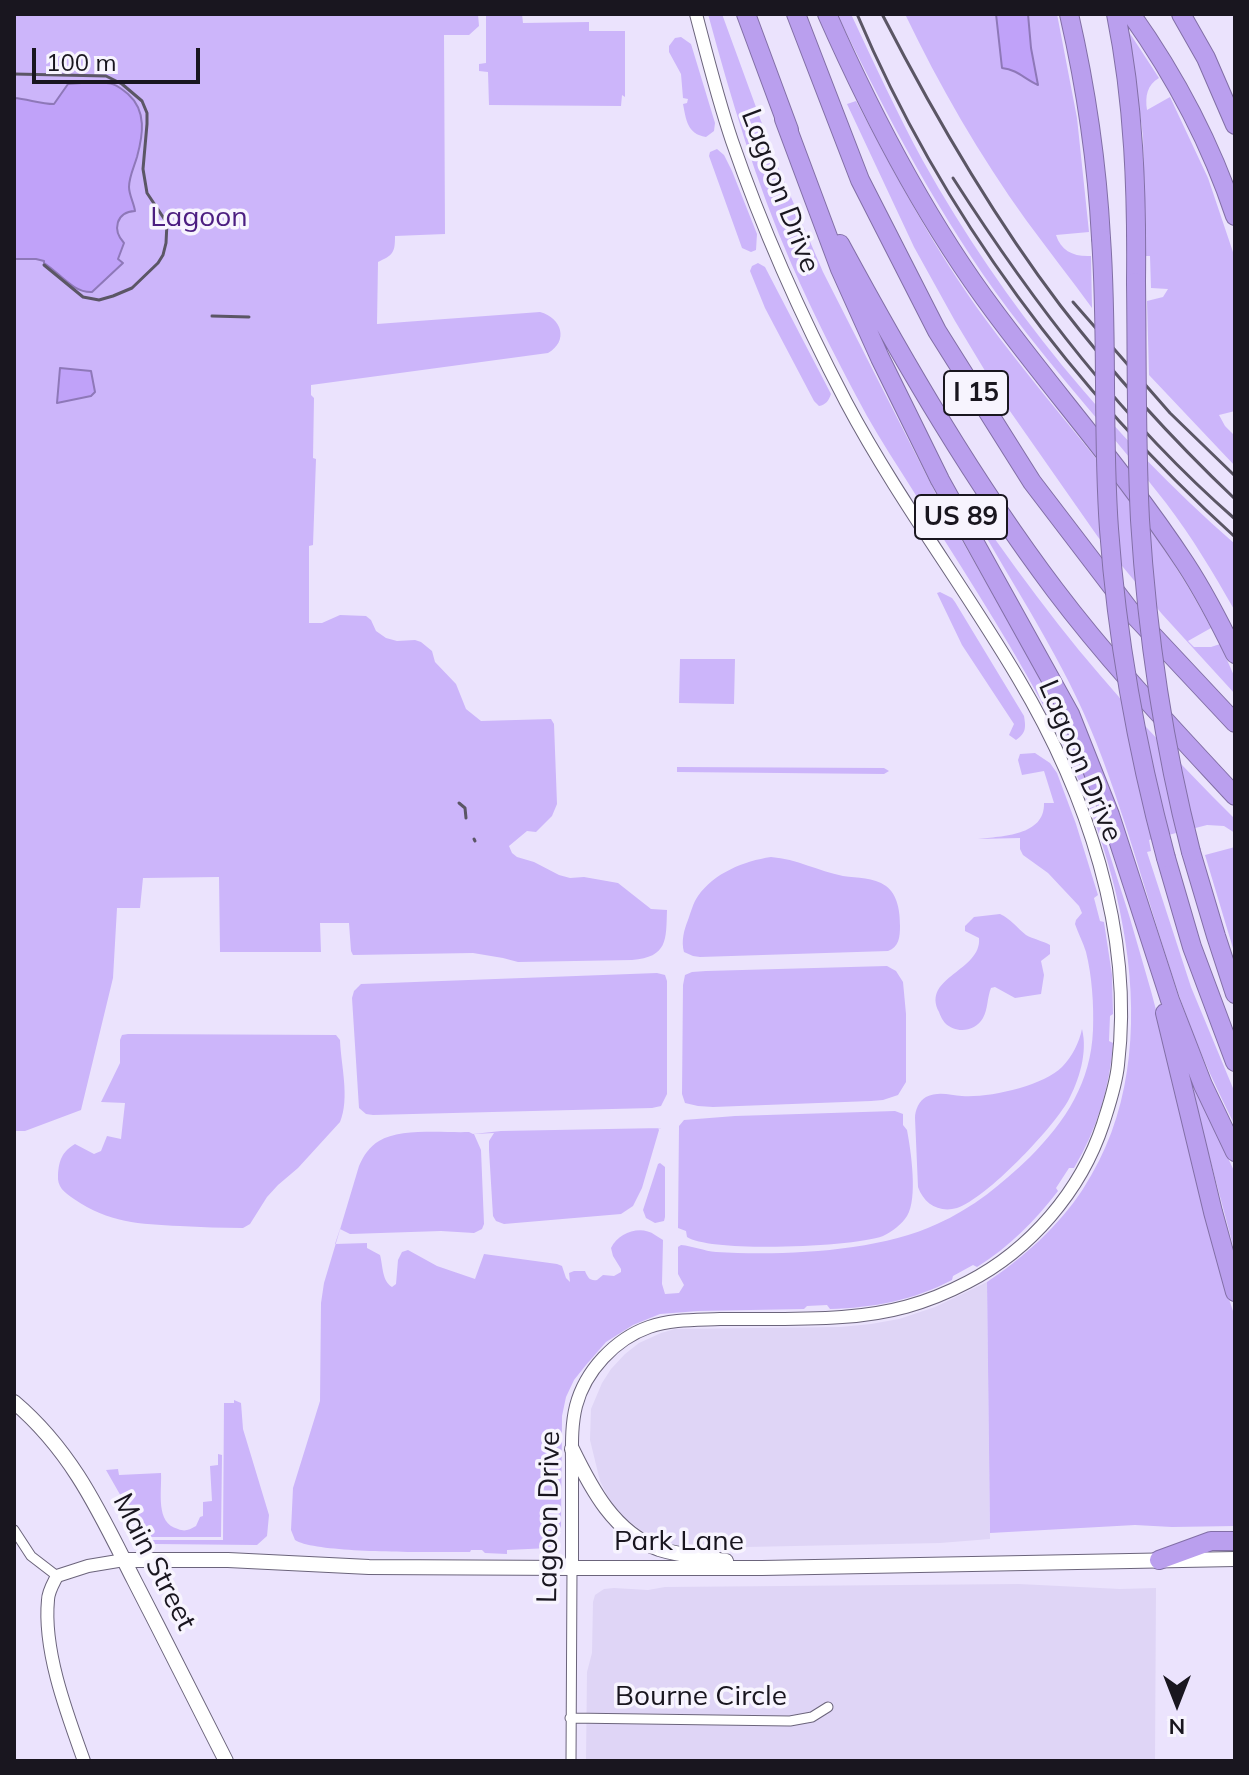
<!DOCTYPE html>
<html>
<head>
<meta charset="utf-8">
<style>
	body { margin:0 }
	#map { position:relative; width:1249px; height:1775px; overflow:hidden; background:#ebe3fd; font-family:Mulish,sans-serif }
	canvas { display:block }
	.frame { position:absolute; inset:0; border:16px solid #19161f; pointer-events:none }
	.north { position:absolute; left:1137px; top:1663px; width:80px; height:80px; -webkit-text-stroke:6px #f7f4fe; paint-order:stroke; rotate:180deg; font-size:22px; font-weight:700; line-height:32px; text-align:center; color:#19161f }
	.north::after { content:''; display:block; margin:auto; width:28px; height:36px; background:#19161f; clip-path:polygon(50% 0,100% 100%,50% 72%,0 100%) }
	.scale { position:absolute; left:32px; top:48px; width:168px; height:36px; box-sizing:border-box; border:4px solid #19161f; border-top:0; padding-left:10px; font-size:24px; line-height:28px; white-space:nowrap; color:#19161f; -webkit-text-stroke:6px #f7f4fe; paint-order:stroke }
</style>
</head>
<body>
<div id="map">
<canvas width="1249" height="1775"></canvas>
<div class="frame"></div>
<div class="north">N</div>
<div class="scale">100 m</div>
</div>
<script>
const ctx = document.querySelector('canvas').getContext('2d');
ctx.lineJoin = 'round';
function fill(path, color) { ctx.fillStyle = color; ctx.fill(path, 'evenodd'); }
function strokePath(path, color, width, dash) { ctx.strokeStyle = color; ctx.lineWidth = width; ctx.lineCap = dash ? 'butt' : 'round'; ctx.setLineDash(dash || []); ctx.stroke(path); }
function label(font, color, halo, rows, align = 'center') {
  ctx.font = font + ' Mulish,sans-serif'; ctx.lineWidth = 7; ctx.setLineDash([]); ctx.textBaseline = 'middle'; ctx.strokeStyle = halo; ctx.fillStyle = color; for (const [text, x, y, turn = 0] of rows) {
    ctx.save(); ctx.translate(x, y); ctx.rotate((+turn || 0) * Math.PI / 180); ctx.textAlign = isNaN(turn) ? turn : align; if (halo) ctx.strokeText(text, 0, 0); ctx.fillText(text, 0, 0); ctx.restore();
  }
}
fill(new Path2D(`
	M987 1282 990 1539 940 1543 698 1548 675 1545 646 1534 623 1517 609 1499 600 1481 590 1440 591 1409 602 1383 611 1369 625 1354 639 1343 661 1333 675 1329 840 1327 871 1324 899 1319 935 1307Z
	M1019 1584 1120 1589 1156 1588 1155 1761H586L587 1672 592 1653 593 1602 595 1595 604 1589 614 1588 648 1590 665 1587Z`), '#dfd5f6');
fill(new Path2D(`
	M14 14H478L479 26 469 35H444L445 234 395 236C395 253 393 255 378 262L377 324 540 312C562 318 569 341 548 353L311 385V395L314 398 313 458 316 459 313 545 309 546V623H322L340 615 366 616 371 620 376 631 386 638 397 641 415 640 421 642 432 651 435 662 456 684 466 709 481 721 551 719 554 724 557 804 552 816 536 832 527 831 509 846 512 853 517 857 534 862 559 875 570 878 584 877 618 883 651 909 667 910C666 940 668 957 632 960L518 962 503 958 473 953 353 955 351 951 349 923H320L321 952H220L219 877 143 878 140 908H117L113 978 81 1110 25 1131H14Z
	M486 14H522L523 23 589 22V31H625V97L622 95 621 106 489 105 488 72 479 71V64L486 63Z
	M708 14H722L776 162 823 272 939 500 1048 692 1083 772 1092 799 1129 915 1151 991 1185 1119 1222 1278 1235 1317V1526L1172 1527 1135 1525 990 1533 987 1282C1024 1257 1058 1227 1083 1189 1178 1045 1116 840 1041 701 1002 629 956 559 912 489 897 465 881 441 867 416 840 366 814 316 791 263 756 183 731 99 708 14Z
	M837 14H851C874 63 897 113 923 161 1004 306 1110 434 1235 544V611C1214 574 1192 537 1166 503 1115 437 1058 376 1008 309 940 218 887 116 837 14Z
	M905 14H1057L1077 118 1089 232 1056 235C1061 251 1074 257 1091 256L1092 308C1071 279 1048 250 1026 220 980 156 939 85 905 14Z
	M1129 32 1159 78C1147 85 1145 96 1147 110L1170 97 1208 178 1235 258V411L1219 415 1225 426 1235 436V466L1149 375 1147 301 1163 297 1168 289 1151 288 1150 256H1146L1143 136Z
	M681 37 691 44 715 123 714 131 706 137C687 134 686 119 683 104L687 103 688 99 683 98 681 74 669 52V46L675 38Z
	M856 101C896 176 935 251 986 320 1061 422 1153 514 1211 628L1188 641 1194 647H1211L1220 644 1235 678V694L1162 614 1098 537 1005 404 955 321 914 247 847 104Z
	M717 149 724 155 732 171 757 234 756 250 751 252 742 248 709 156 710 152Z
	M758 263 765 267 831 394C829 400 826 405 819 406L814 401 765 308 750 271 752 266Z
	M975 511C1002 549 1029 587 1058 624 1112 693 1173 757 1235 819V833L1224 826 1207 825 1149 840 1151 851 1147 852 1191 987 1235 1093V1126C1218 1091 1201 1056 1188 1020 1154 928 1132 833 1096 742 1066 664 1013 586 972 512Z
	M940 592 952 598 955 602 1024 716C1026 728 1026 733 1016 740L1009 735 1014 724 962 645 937 593Z
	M680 659H735L734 704 679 703Z
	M1035 753 1050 763 1057 773 1076 824 1098 895 1094 898 1100 921 1104 922 1112 975 1113 1014 1110 1016 1109 1041 1113 1043C1110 1087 1097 1129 1074 1168H1069L1056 1188 1058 1191C1035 1221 1009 1247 977 1267L973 1265 953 1276 952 1280C914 1300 873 1308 830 1309L827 1305 807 1306 804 1309 698 1311 660 1314 633 1325 606 1342 586 1365 574 1380 566 1397 562 1416 561 1532H557L556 1541 549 1548 507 1550V1554L485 1553 482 1550H471L470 1552C438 1552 316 1554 295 1540L291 1530 293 1488 320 1401 321 1303 324 1283 359 1166C364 1155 369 1147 379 1141 400 1128 444 1133 469 1132L473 1134 501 1131 662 1128 665 1132V1217L664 1221 655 1223V1235L663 1240 662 1284 665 1294 679 1293 684 1285 678 1274V1247L681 1245C693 1246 704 1251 716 1252 782 1256 877 1252 937 1224 973 1208 1002 1184 1030 1157 1066 1121 1091 1082 1093 1030 1094 1005 1092 976 1086 952 1083 942 1078 933 1075 924L1076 920 1082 913 1079 906 1048 873 1023 855 1020 849V838L978 839C1002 836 1045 836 1044 803H1054L1044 771 1022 775 1018 760 1020 754ZM658 1128H662L665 1132V1167L660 1163 658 1164 643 1210 646 1218 655 1223V1235C641 1225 619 1232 611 1248L613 1256 621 1269V1272L614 1276 603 1275 597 1280C590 1281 588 1278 585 1271H574L569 1273 570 1282 566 1278 562 1266 557 1264 484 1254 475 1279 437 1266 408 1250 402 1252 398 1260 396 1284 392 1287C382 1281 383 1266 380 1255L367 1248V1243L335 1244 340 1229 350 1234 441 1231 474 1233 482 1229 484 1224 481 1150 474 1134 494 1133 489 1141V1150L493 1216 496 1221 504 1224 621 1214 633 1206 642 1188 659 1130Z
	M677 767 884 768 889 771 884 774 677 772Z
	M1235 847V955L1205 855Z
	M771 857C797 859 818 871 843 876 858 878 873 877 886 886 898 895 900 912 900 926 900 937 899 947 888 951L700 957 693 956 684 952C681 941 684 930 688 920 691 912 693 903 698 896 714 873 744 861 771 857Z
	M1000 914C1011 919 1017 928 1026 935 1033 939 1043 941 1050 945V954L1041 961 1044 975 1041 994 1015 998 995 987 991 988C987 998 988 1009 983 1018 975 1032 956 1034 945 1023 943 1021 940 1015 939 1012 921 977 982 971 979 938L965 931V926L974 917Z
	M887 966 896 971 903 982 906 1014V1082L898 1095 883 1100 871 1101 713 1107 698 1106 685 1103 682 1094 683 985 685 975 692 972 706 971Z
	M657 973 665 975 667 981V1094L661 1106 652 1108 373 1115 366 1114 359 1108 352 998 354 991 361 984Z
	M1082 1029C1088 1052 1079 1081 1068 1101 1052 1129 987 1198 957 1208 939 1213 924 1204 918 1187L915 1118C915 1110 919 1101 926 1097 938 1091 950 1095 962 1096 989 1098 1043 1086 1062 1067 1072 1057 1079 1043 1082 1029Z
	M128 1034 336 1035 340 1040C341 1066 350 1098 340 1122L298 1168 278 1185 267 1197 250 1224 243 1228C222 1228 201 1227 180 1226 139 1224 109 1223 74 1199 64 1192 57 1187 58 1175 59 1160 62 1152 75 1144L94 1154 101 1151 107 1136 121 1139 125 1103 101 1102 120 1063V1040L122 1035Z
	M1196 1089 1235 1173V1253L1192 1091Z
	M895 1111 903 1114V1125L907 1130C911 1151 918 1199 907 1216 902 1224 892 1232 883 1236 854 1247 711 1253 687 1237L686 1231 678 1228 679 1126 684 1120 735 1116Z
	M234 1400 241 1403 243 1429 269 1515 267 1536 257 1545 155 1544 141 1542 146 1540H223L224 1403H234Z
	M218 1454 222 1455 221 1537H145V1533H142L106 1470 118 1469 119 1475 161 1473C162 1492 155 1523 178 1529 185 1532 189 1530 196 1526L200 1517 203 1516V1502L212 1501 210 1466 218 1465Z`), '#ccb5fa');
const water = new Path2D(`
	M996 14H1028L1031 48 1038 85C1023 78 1018 70 1002 68Z
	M95 82C112 83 115 83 128 94 147 111 143 135 137 157 134 167 129 177 129 187 129 195 134 203 135 211 116 212 112 230 124 243L118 259 123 263 92 292C73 293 60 273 44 263V261L36 259H14V98C28 99 40 104 54 104L68 84Z
	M60 368 91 371 95 392 91 396 57 403Z`);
fill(water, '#c0a2f9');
strokePath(water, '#8e78b8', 2);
const minor = new Path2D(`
	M14 1530 31 1556 57 1576
	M570 1718 790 1721 812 1717 828 1707
	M571 1761 572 1568`);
const tertiary = new Path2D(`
	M572 1568C572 1535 572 1501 572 1467 572 1447 571 1426 576 1406 585 1371 615 1339 649 1327 671 1319 697 1320 720 1319 760 1319 801 1320 842 1317 888 1314 926 1304 968 1282 1030 1250 1081 1191 1103 1124 1109 1105 1116 1085 1118 1065 1134 931 1086 792 1018 678 963 585 897 498 846 402 802 318 763 231 732 141 718 100 707 56 696 14
	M84 1761C67 1714 43 1651 48 1600 48 1592 53 1584 57 1576L88 1566 124 1560`);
const secondary = new Path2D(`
	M14 1402C73 1452 100 1513 134 1580 165 1640 195 1700 226 1761
	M572 1449C591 1488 614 1533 659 1549 681 1556 704 1557 726 1561
	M124 1560H228L369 1567 572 1568H762L1235 1559`);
const motorway = new Path2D(`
	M746 14 789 130
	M796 14 860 180 937 331 1032 482 1132 613 1235 723
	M827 14C873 118 926 220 994 311 1057 396 1127 475 1185 563 1204 592 1220 623 1235 654
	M1069 14C1086 88 1097 162 1101 238
	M1116 14C1134 103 1137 192 1136 282
	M1131 14C1175 76 1211 144 1235 216
	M1181 14 1206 58 1235 125
	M784 119 840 269 880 358 940 480 1070 714 1110 815 1170 1000 1203 1085 1235 1152
	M840 244C905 364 973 481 1055 590 1110 663 1173 729 1235 796
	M1191 852 1216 936 1235 994
	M1166 858 1192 947 1235 1062
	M1165 1013 1213 1212 1235 1292
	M1159 1560 1211 1541H1235`);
strokePath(minor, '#6b647b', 11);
strokePath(tertiary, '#6b647b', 14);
strokePath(secondary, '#6b647b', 16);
strokePath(motorway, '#826fa6', 20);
strokePath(minor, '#fff', 9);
strokePath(tertiary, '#fff', 12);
strokePath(secondary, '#fff', 14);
strokePath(motorway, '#ba9fee', 18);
strokePath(new Path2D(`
	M857 14C942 215 1074 391 1235 537
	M882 14C934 115 991 214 1060 305 1113 374 1172 439 1235 499
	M14 74 106 76 122 84 142 101 147 113V124L143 169 147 193 167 223 166 243 163 255 158 263 132 288 113 296 99 300 83 297 44 265
	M953 178C1033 303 1123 421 1235 519
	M1073 302 1170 413 1235 476
	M212 316 249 317
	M459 803 465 808 466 818
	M474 839 475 841`), '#5b5665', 3);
const motorwayBridge = new Path2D(`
	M1101 238C1108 335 1102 432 1109 529 1117 641 1137 750 1166 858
	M1136 282C1137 361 1136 441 1140 520 1147 633 1163 743 1191 852`);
strokePath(motorwayBridge, '#826fa6', 20, []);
strokePath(motorwayBridge, '#ba9fee', 18);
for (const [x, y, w] of [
	[976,393,64],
	[961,517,92]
]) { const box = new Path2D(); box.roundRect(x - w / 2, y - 22, w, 44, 6); ctx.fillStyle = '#f7f4fe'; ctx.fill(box); strokePath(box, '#19161f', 2); }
label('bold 26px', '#19161f', null, [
	["I 15",976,393],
	["US 89",961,517]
]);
label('28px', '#19161f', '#f7f4fe', [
	["Lagoon Drive",780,191,69],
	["Lagoon Drive",1080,761,67],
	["Lagoon Drive",549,1517,-89],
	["Park Lane",679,1542],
	["Main Street",154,1562,63],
	["Bourne Circle",701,1697]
]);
label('28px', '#4c1e81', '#f7f4fe', [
	["Lagoon",199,218]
]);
</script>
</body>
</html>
